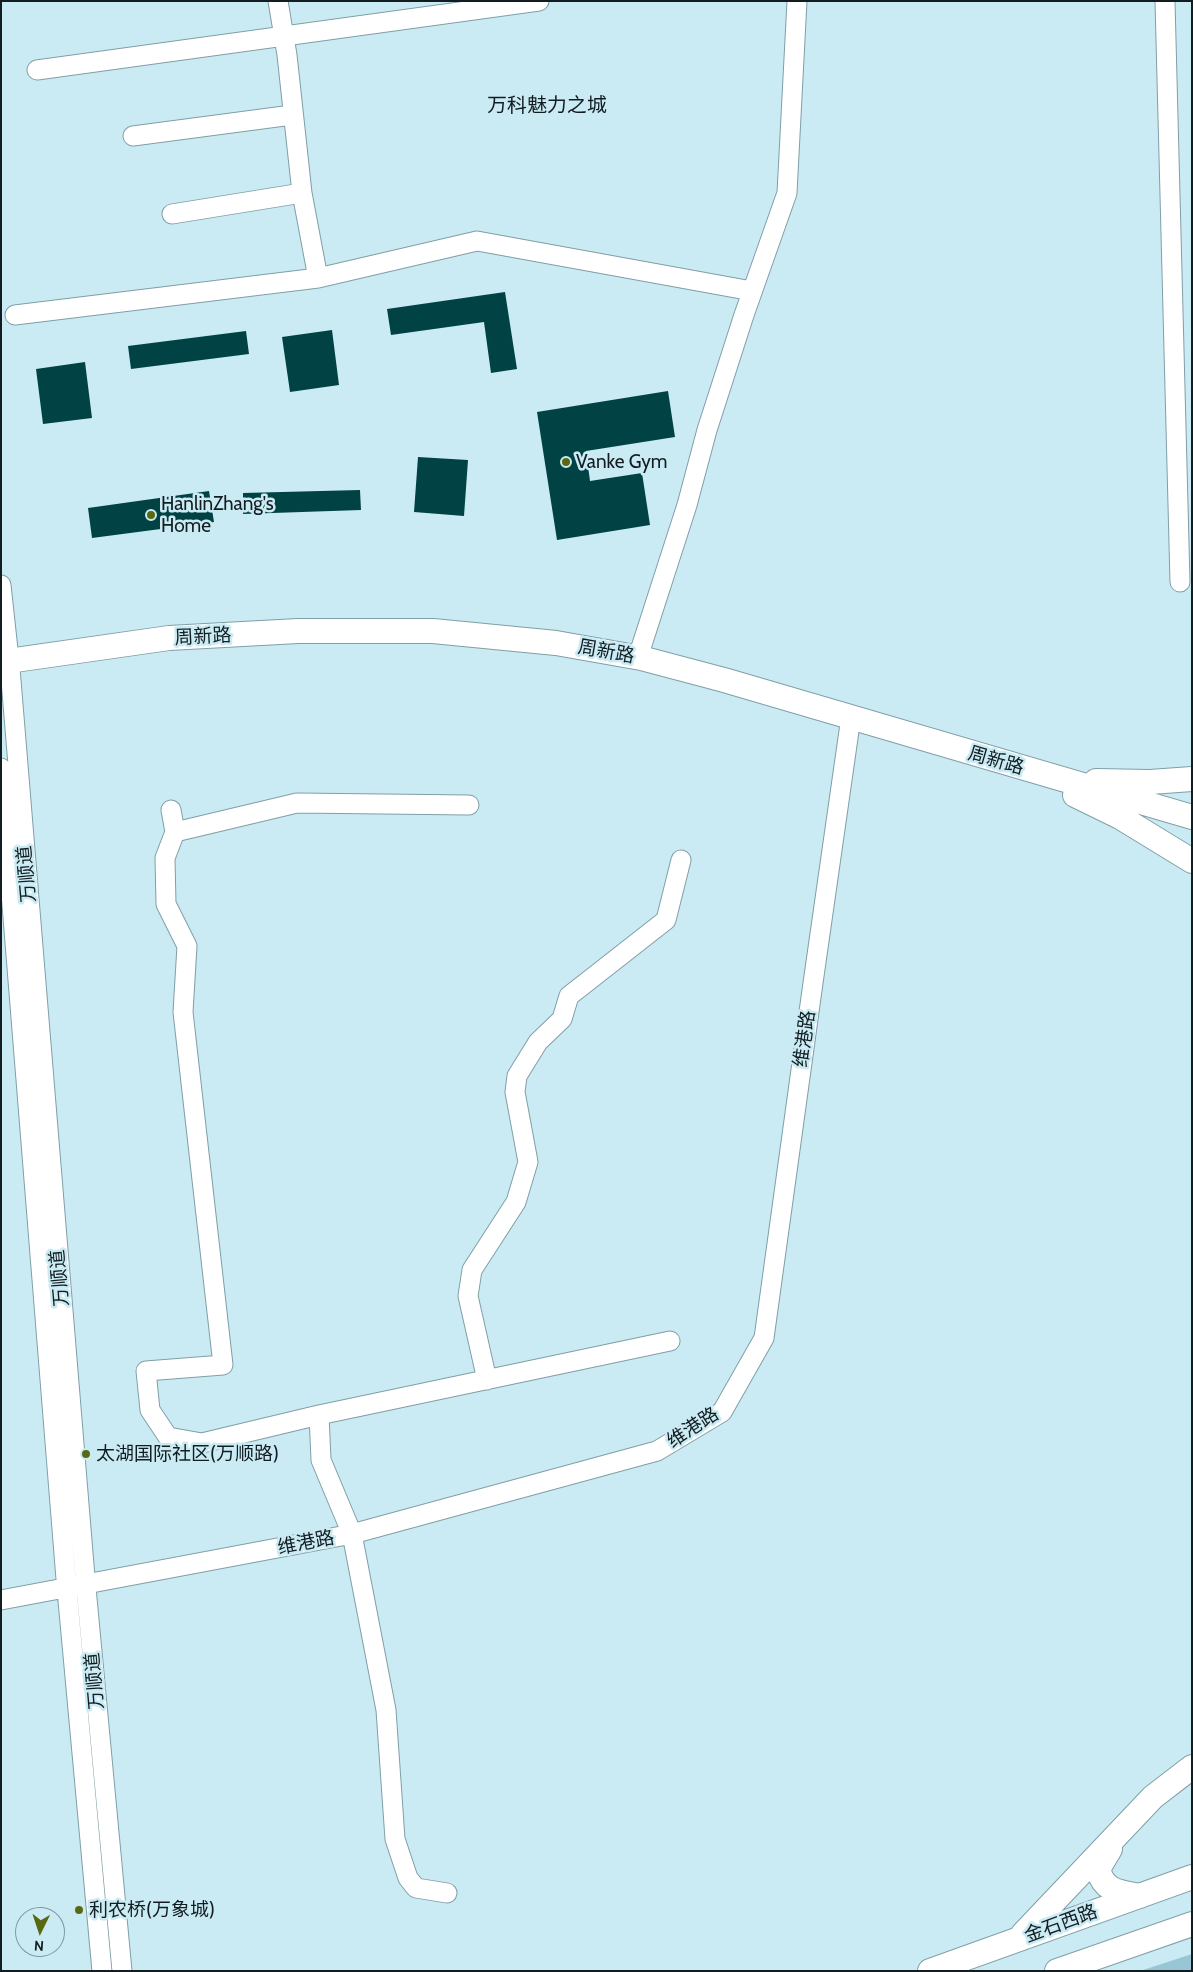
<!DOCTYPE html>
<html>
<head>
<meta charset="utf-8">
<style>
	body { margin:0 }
	#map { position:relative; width:1193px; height:1972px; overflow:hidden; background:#cbebf4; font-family:Cabin,sans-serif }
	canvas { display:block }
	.frame { position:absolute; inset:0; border:2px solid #121d21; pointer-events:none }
	.north { position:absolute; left:15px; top:1907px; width:50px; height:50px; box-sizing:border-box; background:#cbebf4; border:1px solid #8199a0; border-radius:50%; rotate:184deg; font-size:14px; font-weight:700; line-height:20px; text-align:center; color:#121d21 }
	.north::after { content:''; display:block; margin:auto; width:18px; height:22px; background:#596913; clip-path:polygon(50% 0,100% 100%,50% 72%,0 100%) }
</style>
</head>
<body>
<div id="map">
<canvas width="1193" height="1972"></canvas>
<div class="frame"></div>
<div class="north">N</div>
</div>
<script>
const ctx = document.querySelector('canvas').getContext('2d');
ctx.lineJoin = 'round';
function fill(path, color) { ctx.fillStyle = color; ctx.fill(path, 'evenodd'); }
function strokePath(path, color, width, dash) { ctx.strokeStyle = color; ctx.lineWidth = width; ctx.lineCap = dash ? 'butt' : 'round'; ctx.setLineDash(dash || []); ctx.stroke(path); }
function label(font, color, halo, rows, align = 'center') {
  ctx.font = font + ' Cabin,"Noto Sans SC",sans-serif'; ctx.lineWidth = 5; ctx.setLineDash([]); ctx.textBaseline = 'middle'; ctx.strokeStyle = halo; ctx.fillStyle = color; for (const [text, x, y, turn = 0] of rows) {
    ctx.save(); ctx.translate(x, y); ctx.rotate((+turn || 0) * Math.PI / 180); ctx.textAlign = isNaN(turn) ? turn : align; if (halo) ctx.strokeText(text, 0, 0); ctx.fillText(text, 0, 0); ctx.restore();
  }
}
fill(new Path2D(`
	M1192 1954V1971H1140Z`), '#98c6d4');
fill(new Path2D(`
	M505 292 517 369 491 373 484 322 391 335 387 309Z
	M332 330 339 385 290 392 282 337Z
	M246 331 249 354 131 369 128 346Z
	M85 362 92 418 43 424 36 369Z
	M668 391 675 437 586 451 590 481 642 473 650 525 557 540 537 412Z
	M418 457 468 460 464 516 414 512Z
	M360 490 361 510 243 514V493Z
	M209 491 214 522 92 538 88 508Z`), '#014245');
const minor = new Path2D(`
	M278 1 287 55 302 193 318 278
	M1165 1 1180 582
	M37 70 539 1
	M133 136 292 115
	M172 214 302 193
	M15 315 318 278 477 241 752 291
	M1 585 10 668 85 1577 122 1971
	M638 657 687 505 707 430 744 315 787 193 797 1
	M1 768 66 1579 102 1971
	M171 810 175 832 165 858 166 904 187 946 183 1012 223 1365 146 1371 150 1410 168 1437 202 1443 319 1415 321 1460 352 1534 386 1710 395 1839 408 1878 416 1888 447 1893
	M175 832 297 803 469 805
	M487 1380 468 1296 472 1270 516 1202 528 1162 515 1092 517 1076 538 1042 562 1019 569 996 666 920 681 860
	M319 1415 670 1341
	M1 1600 352 1534 657 1451 722 1412 764 1338 813 983 851 717`);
const major = new Path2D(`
	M1 662 169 638 298 631H433L556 643 641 658 724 680 1192 817
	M1096 781 1150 782 1192 779
	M1075 795 1120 817 1192 861
	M1110 1849 1098 1869C1104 1892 1119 1892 1140 1896
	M1023 1934 1153 1797 1192 1767
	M930 1971 1192 1877
	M1057 1971 1192 1924`);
strokePath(minor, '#809ea7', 21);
strokePath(major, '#809ea7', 26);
strokePath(minor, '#fff', 19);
strokePath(major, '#fff', 24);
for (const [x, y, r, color] of [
	[566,462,5,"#596913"],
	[151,515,5,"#596913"],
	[86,1454,5,"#596913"],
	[79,1910,5,"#596913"]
]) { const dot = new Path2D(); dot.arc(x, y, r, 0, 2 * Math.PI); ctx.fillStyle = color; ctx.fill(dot); strokePath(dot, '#cbebf4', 2); }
label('19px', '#121d21', '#cbebf4', [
	["Vanke Gym",576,462],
	["HanlinZhang's",161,504],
	["Home",161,526],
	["太湖国际社区(万顺路)",96,1454],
	["利农桥(万象城)",89,1910]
], 'left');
label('19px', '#121d21', '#cbebf4', [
	["周新路",203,637,-3],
	["周新路",606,652,10],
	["周新路",996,761,16],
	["万顺道",27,874,-95],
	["维港路",805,1039,-82],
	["万顺道",60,1278,-95],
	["维港路",693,1428,-33],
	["维港路",306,1543,-11],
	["万顺道",95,1681,-95],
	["金石西路",1061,1924,-20]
]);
label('20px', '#121d21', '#cbebf4', [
	["万科魅力之城",547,106]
]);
</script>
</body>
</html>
